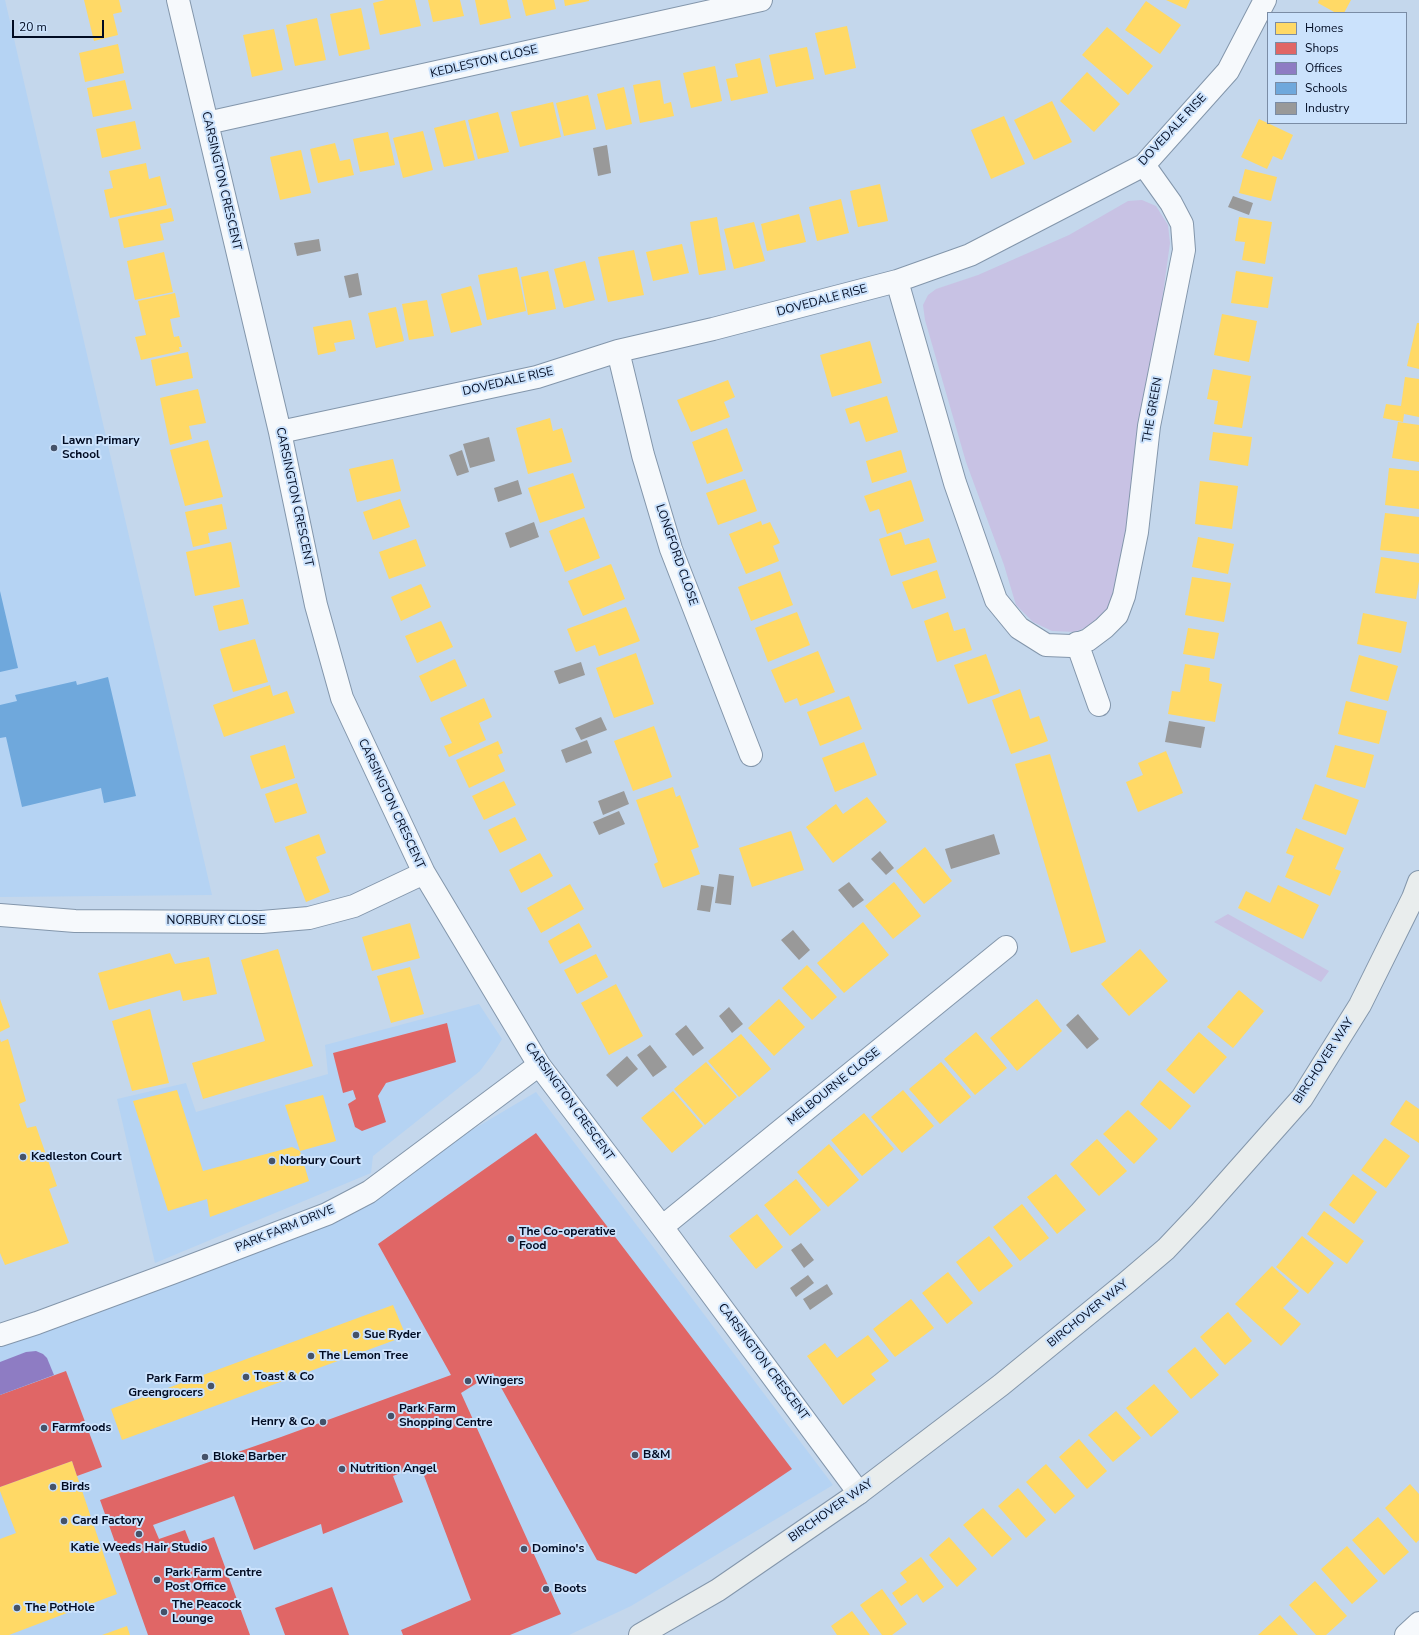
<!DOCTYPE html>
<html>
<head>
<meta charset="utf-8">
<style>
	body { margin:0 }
	#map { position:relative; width:1419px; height:1635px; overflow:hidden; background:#c4d7ec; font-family:"Nunito Sans",sans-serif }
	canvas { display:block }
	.legend { position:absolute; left:1267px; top:12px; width:140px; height:112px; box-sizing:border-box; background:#cbe2fc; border:1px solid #7a8ca5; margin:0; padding:5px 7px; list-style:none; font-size:12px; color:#000b22 }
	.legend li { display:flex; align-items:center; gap:8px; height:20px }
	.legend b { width:20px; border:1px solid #7a8ca5 }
	.scale { position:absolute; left:12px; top:20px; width:92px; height:18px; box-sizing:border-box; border:2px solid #000b22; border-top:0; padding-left:5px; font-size:12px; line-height:14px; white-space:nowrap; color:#000b22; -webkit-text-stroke:3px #cbe2fc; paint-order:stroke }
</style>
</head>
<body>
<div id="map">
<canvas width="1419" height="1635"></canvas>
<ul class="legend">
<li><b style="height:11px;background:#ffd966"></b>Homes</li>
<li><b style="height:11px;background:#e06666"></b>Shops</li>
<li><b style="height:11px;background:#8e7cc3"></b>Offices</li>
<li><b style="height:11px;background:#6fa8dc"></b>Schools</li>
<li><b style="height:11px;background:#999"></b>Industry</li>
</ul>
<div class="scale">20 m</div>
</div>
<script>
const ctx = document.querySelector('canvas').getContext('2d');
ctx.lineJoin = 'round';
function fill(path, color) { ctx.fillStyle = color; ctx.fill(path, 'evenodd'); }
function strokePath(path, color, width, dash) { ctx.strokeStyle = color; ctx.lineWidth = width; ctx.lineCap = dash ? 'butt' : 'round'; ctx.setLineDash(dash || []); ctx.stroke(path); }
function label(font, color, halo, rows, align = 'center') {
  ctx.font = font + ' "Nunito Sans",sans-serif'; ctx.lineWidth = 4; ctx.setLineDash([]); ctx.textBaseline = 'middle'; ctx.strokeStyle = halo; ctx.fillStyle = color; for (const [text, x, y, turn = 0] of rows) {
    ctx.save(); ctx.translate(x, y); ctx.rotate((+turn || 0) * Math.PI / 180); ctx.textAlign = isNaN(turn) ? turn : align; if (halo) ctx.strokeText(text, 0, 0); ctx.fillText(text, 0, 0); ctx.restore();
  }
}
fill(new Path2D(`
	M0 0H5L212 895 0 897Z
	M479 1004 502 1039 494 1052 480 1071 373 1156 371 1173 155 1263 117 1099 186 1083 196 1112 328 1074 325 1045Z
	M536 1092 833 1485 631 1606 569 1635H0V1347L349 1203Z`), '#b5d3f3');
fill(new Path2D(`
	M1142 200 1156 206 1168 225 1170 243 1157 337 1118 580 1110 607 1094 624 1075 632 1052 631 1033 622 1016 605 1004 565 966 462 925 320 923 305 928 295 936 289 978 275 1069 235 1128 201Z
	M1228 914 1329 971 1321 982 1214 922Z`), '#c8c2e4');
fill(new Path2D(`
	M84 0H119L122 12 113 14 118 35 94 41Z
	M385 0H415L421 26 380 35 373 3Z
	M428 0H460L464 16 433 22Z
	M475 0H507L511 18 480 25Z
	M522 0H554L556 9 526 16Z
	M564 0H589V1L565 6Z
	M1166 0H1190L1186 9Z
	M1319 0H1351L1344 13H1336L1318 3Z
	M1146 1 1181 25 1160 54 1125 30Z
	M361 8 370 49 339 56 330 14Z
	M317 18 326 60 295 66 286 25Z
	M847 26 856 68 825 75 815 33Z
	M1107 27 1153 66 1128 95 1082 55Z
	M274 29 283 70 252 77 243 35Z
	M118 44 124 73 85 82 79 53Z
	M807 47 814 79 776 87 769 55Z
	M760 58 768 93 731 101 726 79 738 77 735 64Z
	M715 66 722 101 691 108 683 73Z
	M1087 72 1120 104 1094 132 1060 101Z
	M125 80 132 109 93 117 87 88Z
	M660 80 664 104 671 102 674 116 640 123 633 85Z
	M624 87 632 124 606 130 597 94Z
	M588 95 596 129 564 136 556 103Z
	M1052 101 1072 142 1034 160 1014 120Z
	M553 102 561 137 520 147 511 112Z
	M498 112 509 152 478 159 468 120Z
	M1004 116 1025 164 991 179 971 130Z
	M1259 119 1293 135 1282 160 1273 156 1267 169 1241 157Z
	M465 120 475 160 444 167 434 128Z
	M135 121 141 149 102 158 96 129Z
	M423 131 433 170 403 178 393 138Z
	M388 132 395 165 360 172 353 139Z
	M335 143 340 161 350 159 354 175 318 183 310 149Z
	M301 150 311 193 280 200 270 157Z
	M146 163 149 179 160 176 167 205 110 218 104 190 113 188 109 171Z
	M1245 169 1277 177 1271 201 1239 193Z
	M880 184 888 221 858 227 850 191Z
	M841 199 849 233 817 241 809 207Z
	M171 208 174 221 160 224 164 240 124 248 118 219Z
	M799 214 806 242 767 251 761 224Z
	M717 217 726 270 699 275 690 222Z
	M1239 217 1272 222 1265 264 1242 260 1245 242 1235 241Z
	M754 222 765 261 734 269 724 229Z
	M682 244 689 273 653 281 646 252Z
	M634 250 644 295 608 302 598 257Z
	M164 252 173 292 135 300 127 261Z
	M585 261 595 300 564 308 554 269Z
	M517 267 526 311 487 320 478 275Z
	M548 271 556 309 528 315 521 277Z
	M1236 271 1273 277 1268 308 1231 303Z
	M471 286 482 325 451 333 441 294Z
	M175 293 180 317 170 319 174 337 179 336 182 347H179L180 351 141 360 135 337 146 335 138 301Z
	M427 300 434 336 409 340 402 304Z
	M396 307 404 341 376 348 368 313Z
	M1222 314 1257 321 1249 362 1214 355Z
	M351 320 355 339 334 343 336 351 318 355 313 327Z
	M1417 323H1419V369L1407 366Z
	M870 341 882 383 832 397 820 355Z
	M188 352 193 378 156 386 151 360Z
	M1213 369 1251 376 1242 428 1214 424 1218 401 1207 399Z
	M1405 377 1419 379V417L1404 414 1403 422 1383 418 1386 404 1401 406Z
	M728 380 735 397 724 402 730 417 691 432 677 400Z
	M198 389 206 423 189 426 192 439 170 445 160 398Z
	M887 396 898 432 866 442 859 421 850 424 845 409Z
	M550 418 553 431 562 428 572 462 528 474 516 428Z
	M1398 422 1419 425V462L1392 458Z
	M727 428 743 471 707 484 692 442Z
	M1213 432 1252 437 1248 466 1209 460Z
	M208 440 223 497 185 506 170 450Z
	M901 450 907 472 872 483 866 461Z
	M393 459 401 491 357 502 349 469Z
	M1389 468 1419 471V509L1385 505Z
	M573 473 585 508 540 523 528 488Z
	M745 479 757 511 718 525 706 493Z
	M911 480 924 521 887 534 879 509 870 512 864 496Z
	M1200 481 1238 486 1232 529 1195 524Z
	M400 499 410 527 373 540 363 512Z
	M222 504 227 529 208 533 210 543 193 547 185 512Z
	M1385 513 1419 517V554L1380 550Z
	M584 517 600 558 565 572 549 531Z
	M761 521 762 525 770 522 780 543 773 546 779 561 746 574 729 534Z
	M901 532 905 545 929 538 937 562 891 576 879 539Z
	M1198 537 1234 544 1228 574 1192 567Z
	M416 539 426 566 389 579 379 552Z
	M231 542 240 587 195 596 186 552Z
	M1381 557 1419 563V581L1416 599 1375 593Z
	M611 564 625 599 583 616 568 581Z
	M937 570 946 598 912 609 902 582Z
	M780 571 793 605 751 621 738 587Z
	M1192 577 1231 583 1224 622 1185 615Z
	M421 584 431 607 401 621 391 597Z
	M243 599 249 624 219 631 213 606Z
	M626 607 640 641 599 656 595 645 576 652 567 629Z
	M797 612 810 645 768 662 755 628Z
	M948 612 954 631 965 628 972 650 937 662 924 621Z
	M1363 613 1407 622 1401 653 1357 644Z
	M441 621 453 647 417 663 405 636Z
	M1188 628 1219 633 1214 659 1183 654Z
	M255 639 268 682 233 692 220 649Z
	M818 651 835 692 800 706 797 698 785 703 771 670Z
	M636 653 654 704 614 718 596 668Z
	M986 654 1000 693 968 704 954 665Z
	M1359 655 1398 666 1388 701 1350 691Z
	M455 659 467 686 431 702 419 676Z
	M1185 664 1210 668 1209 681 1222 684 1215 722 1168 714 1172 691 1180 692Z
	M270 685 273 696 287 691 295 713 224 737 213 705Z
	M1020 689 1030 719 1039 716 1048 741 1011 754 992 700Z
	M849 696 862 729 820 746 807 712Z
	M484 698 492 717 479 723 486 740 449 757 444 746 452 743 440 718Z
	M1346 701 1387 711 1379 744 1338 734Z
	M654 726 672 777 633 791 614 741Z
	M498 741 503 753 498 755 505 771 469 788 456 760Z
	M864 742 877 775 835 792 822 758Z
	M285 745 295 778 261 789 250 756Z
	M1335 745 1374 755 1365 788 1326 777Z
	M1166 751 1183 793 1138 812 1126 782 1143 775 1138 763Z
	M1050 754 1106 942 1071 953 1015 764Z
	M504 781 516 805 484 820 472 796Z
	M297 783 307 813 275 823 265 794Z
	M1315 784 1359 800 1346 835 1302 819Z
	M673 787 676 797 680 795 699 847 691 850 700 874 663 888 654 864 658 862 636 800Z
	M867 797 887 822 833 863 806 827 836 804 843 814Z
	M515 817 527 840 500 853 488 830Z
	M1296 828 1344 848 1335 869 1341 871 1330 896 1285 877 1294 856 1286 853Z
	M791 831 804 870 752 887 739 848Z
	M319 834 326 853 316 857 330 892 306 902 285 847Z
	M925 847 952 881 924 904 896 871Z
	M540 853 553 876 521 893 509 870Z
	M894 882 921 916 893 939 865 906Z
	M570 884 584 909 541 933 527 908Z
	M1278 885 1319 905 1303 939 1238 908 1246 891 1270 903Z
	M863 922 889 955 844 993 817 963Z
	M410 923 420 958 372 971 362 937Z
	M579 923 592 947 560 964 548 941Z
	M278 949 313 1066 203 1099 192 1063 265 1041 241 960Z
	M1140 949 1168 981 1129 1016 1101 984Z
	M170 953 175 964 209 957 217 994 183 1001 180 990 109 1010 98 973Z
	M596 954 608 977 577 994 564 970Z
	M807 965 837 997 812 1020 782 988Z
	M410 967 424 1014 391 1023 377 976Z
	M616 984 643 1036 609 1055 581 1003Z
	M1239 990 1264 1011 1233 1048 1207 1027Z
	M0 999 10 1027 0 1032Z
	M779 999 805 1027 774 1056 748 1028Z
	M1037 999 1062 1031 1017 1071 990 1038Z
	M150 1009 169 1083 132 1091 112 1021Z
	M976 1032 1007 1068 975 1095 944 1059Z
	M1199 1032 1227 1057 1194 1094 1166 1070Z
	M741 1034 771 1069 739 1097 708 1061Z
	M0 1039 1 1042 8 1039 26 1101 19 1104 27 1128 36 1126 57 1186 49 1189 69 1243 5 1265 0 1253Z
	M706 1062 737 1097 705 1125 674 1089Z
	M941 1062 971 1097 940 1124 909 1089Z
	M1160 1080 1191 1106 1170 1130 1140 1104Z
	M177 1090 203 1171 292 1147 300 1151 309 1181 210 1217 207 1199 168 1211 133 1101Z
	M903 1090 934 1126 902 1153 871 1117Z
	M673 1091 703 1126 672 1153 641 1118Z
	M323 1095 336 1141 300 1151 285 1105Z
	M1406 1100 1419 1109V1143L1390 1124Z
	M1128 1110 1158 1139 1134 1164 1103 1134Z
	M864 1113 894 1149 862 1176 831 1140Z
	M1385 1138 1410 1156 1386 1188 1361 1170Z
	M1097 1139 1127 1171 1099 1196 1070 1164Z
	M829 1144 859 1180 828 1207 797 1172Z
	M1056 1174 1086 1210 1057 1234 1027 1197Z
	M1353 1174 1377 1192 1354 1224 1329 1205Z
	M796 1179 821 1210 790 1236 764 1205Z
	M1022 1204 1049 1238 1020 1261 993 1227Z
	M1324 1211 1364 1241 1347 1264 1307 1234Z
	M757 1214 783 1247 756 1269 729 1236Z
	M989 1236 1013 1266 979 1292 956 1262Z
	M1302 1236 1334 1263 1308 1294 1276 1267Z
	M1272 1266 1299 1291 1283 1308 1301 1324 1281 1346 1235 1304Z
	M948 1272 973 1303 947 1324 922 1293Z
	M911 1299 934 1328 895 1357 873 1329Z
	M393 1305 406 1336 122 1440 111 1409Z
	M1228 1312 1252 1341 1225 1365 1200 1337Z
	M868 1335 889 1361 871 1374 876 1380 843 1405 807 1356 825 1343 837 1358Z
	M1195 1347 1219 1375 1191 1399 1167 1371Z
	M1154 1384 1179 1412 1151 1437 1126 1408Z
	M1116 1411 1141 1438 1113 1462 1088 1435Z
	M1079 1439 1107 1471 1087 1489 1059 1457Z
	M72 1461 117 1594 9 1635H0V1539L16 1533 0 1491V1487Z
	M1046 1464 1075 1496 1055 1514 1026 1482Z
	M1410 1484 1419 1494V1540L1416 1543 1385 1508Z
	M1018 1488 1046 1520 1026 1538 998 1506Z
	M983 1508 1012 1539 992 1557 963 1525Z
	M1378 1517 1409 1552 1384 1575 1352 1540Z
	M949 1537 977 1569 957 1587 929 1555Z
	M1347 1546 1378 1581 1352 1604 1321 1569Z
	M921 1557 944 1587 923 1603 917 1594 901 1606 892 1593 907 1582 900 1573Z
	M1315 1581 1347 1616 1326 1635H1316L1289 1605Z
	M882 1589 907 1624 892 1635H882L860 1605Z
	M852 1611 870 1635H837L831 1626Z
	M1280 1615 1298 1635H1258Z
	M127 1626 130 1635H102Z`), '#ffd966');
fill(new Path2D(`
	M447 1023 456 1062 386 1083 378 1096 386 1122 362 1131 355 1127 348 1104 356 1099 353 1090 343 1093 333 1053Z
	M536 1133 792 1469 636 1574 597 1560 493 1373 461 1393 561 1614 510 1635H403L401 1630 471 1600 420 1465 393 1476 403 1502 323 1534 321 1524 254 1550 234 1496 153 1525 159 1539 185 1530 191 1545 214 1537 250 1635H148L100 1500 281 1437 451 1375 378 1244Z
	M66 1371 102 1467 77 1476 72 1461 0 1487V1395Z
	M332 1587 349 1635H285L275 1608Z`), '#e06666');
fill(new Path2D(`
	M36 1351 43 1354 47 1358 54 1375 0 1395V1362L26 1352Z`), '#8e7cc3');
fill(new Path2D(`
	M0 591 18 668 0 672Z
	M108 677 136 796 104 803 101 788 22 807 6 737 0 738V705L17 701 15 695 76 681 77 685Z`), '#6fa8dc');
fill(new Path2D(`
	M607 145 611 173 598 176 593 148Z
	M1233 196 1253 203 1249 215 1228 207Z
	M319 239 321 251 297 256 294 243Z
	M358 273 362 295 349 298 344 276Z
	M489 437 495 461 470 468 463 444Z
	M462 450 469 472 457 476 449 455Z
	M518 480 522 494 498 502 494 488Z
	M534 522 539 537 510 548 505 533Z
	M581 662 585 675 559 684 554 671Z
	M601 717 607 730 581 740 575 728Z
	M1169 721 1205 727 1201 748 1165 742Z
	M587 740 592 753 566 763 561 750Z
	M624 791 629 804 603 815 598 801Z
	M619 811 625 824 599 835 593 822Z
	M994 834 1000 854 951 869 945 849Z
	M880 851 894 868 886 875 871 859Z
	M719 874 734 876 731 905 715 903Z
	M849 882 864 900 853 908 838 890Z
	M701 885 714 887 710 912 697 910Z
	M793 930 810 950 799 960 781 940Z
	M729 1007 743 1024 732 1033 719 1016Z
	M1078 1014 1099 1039 1087 1049 1066 1025Z
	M686 1025 704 1048 693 1056 675 1034Z
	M650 1045 667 1067 653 1077 637 1055Z
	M627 1056 638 1069 617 1087 606 1075Z
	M801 1243 814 1260 804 1268 791 1250Z
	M808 1275 814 1283 796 1297 790 1288Z
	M827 1284 833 1294 810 1310 803 1299Z`), '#999');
const street = new Path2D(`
	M178 0 280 432 316 605 342 698 424 873 539 1065 662 1227 859 1493
	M207 123 761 0
	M897 281 955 483 996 600 1019 628 1046 645 1071 646 1088 640 1104 628 1117 615 1124 596 1137 532 1149 426 1184 250 1182 224 1171 203 1144 165
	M618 351 643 455 671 549 751 755
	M280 432 537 377 618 351 713 329 897 281 970 255 1144 165 1228 71 1265 0
	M1077 643 1099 705
	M0 915 75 921 262 922 309 918 354 906 424 873
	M662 1227 1006 947
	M0 1335 37 1323 172 1273 327 1214 369 1192 539 1065
	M1406 1635 1419 1623`);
const secondary = new Path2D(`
	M640 1635 718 1590 859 1493 1001 1385 1126 1283 1166 1249 1201 1212 1302 1098 1360 1005 1413 898 1419 882`);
strokePath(street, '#8396ab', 24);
strokePath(secondary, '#8396ab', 24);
strokePath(street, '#f6f9fc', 22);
strokePath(secondary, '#e9eded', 22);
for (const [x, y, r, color] of [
	[54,448,4,"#455269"],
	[23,1157,4,"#455269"],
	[272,1161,4,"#455269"],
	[511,1239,4,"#455269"],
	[356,1335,4,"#455269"],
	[311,1356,4,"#455269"],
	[246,1377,4,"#455269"],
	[468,1381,4,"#455269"],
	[211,1386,4,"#455269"],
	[391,1416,4,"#455269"],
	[323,1422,4,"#455269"],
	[44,1428,4,"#455269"],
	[635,1455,4,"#455269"],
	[205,1457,4,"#455269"],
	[342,1469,4,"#455269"],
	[53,1487,4,"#455269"],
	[64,1521,4,"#455269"],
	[139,1534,4,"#455269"],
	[524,1549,4,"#455269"],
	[157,1580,4,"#455269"],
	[546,1589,4,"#455269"],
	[17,1608,4,"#455269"],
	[164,1612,4,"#455269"]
]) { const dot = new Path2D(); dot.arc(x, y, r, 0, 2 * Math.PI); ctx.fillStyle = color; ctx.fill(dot); strokePath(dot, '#cbe2fc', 1.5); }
label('12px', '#000b22', '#cbe2fc', [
	["KEDLESTON CLOSE",484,62,-13],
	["DOVEDALE RISE",1173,130,-47],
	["CARSINGTON CRESCENT",221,181,77],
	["DOVEDALE RISE",822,301,-15],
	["DOVEDALE RISE",508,382,-13],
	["THE GREEN",1153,410,-80],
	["CARSINGTON CRESCENT",294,497,78],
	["LONGFORD CLOSE",676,555,71],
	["CARSINGTON CRESCENT",391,804,65],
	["NORBURY CLOSE",216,921],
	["BIRCHOVER WAY",1324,1061,-57],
	["MELBOURNE CLOSE",834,1087,-39],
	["CARSINGTON CRESCENT",569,1102,54],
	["PARK FARM DRIVE",285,1229,-22],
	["BIRCHOVER WAY",1088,1314,-39],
	["CARSINGTON CRESCENT",763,1362,53],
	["BIRCHOVER WAY",831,1511,-35]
]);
label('bold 12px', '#000b22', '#cbe2fc', [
	["Lawn Primary",62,441],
	["School",62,455],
	["Kedleston Court",31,1157],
	["Norbury Court",280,1161],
	["The Co-operative",519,1232],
	["Food",519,1246],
	["Sue Ryder",364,1335],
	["The Lemon Tree",319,1356],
	["Toast & Co",254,1377],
	["Park Farm",203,1379,"right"],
	["Greengrocers",203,1393,"right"],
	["Wingers",476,1381],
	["Park Farm",399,1409],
	["Shopping Centre",399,1423],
	["Henry & Co",315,1422,"right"],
	["Farmfoods",52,1428],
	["B&M",643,1455],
	["Bloke Barber",213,1457],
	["Nutrition Angel",350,1469],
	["Birds",61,1487],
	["Card Factory",72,1521],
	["Katie Weeds Hair Studio",139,1548,"center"],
	["Domino's",532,1549],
	["Park Farm Centre",165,1573],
	["Post Office",165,1587],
	["Boots",554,1589],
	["The Peacock",172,1605],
	["Lounge",172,1619],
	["The PotHole",25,1608]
], 'left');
</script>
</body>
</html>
